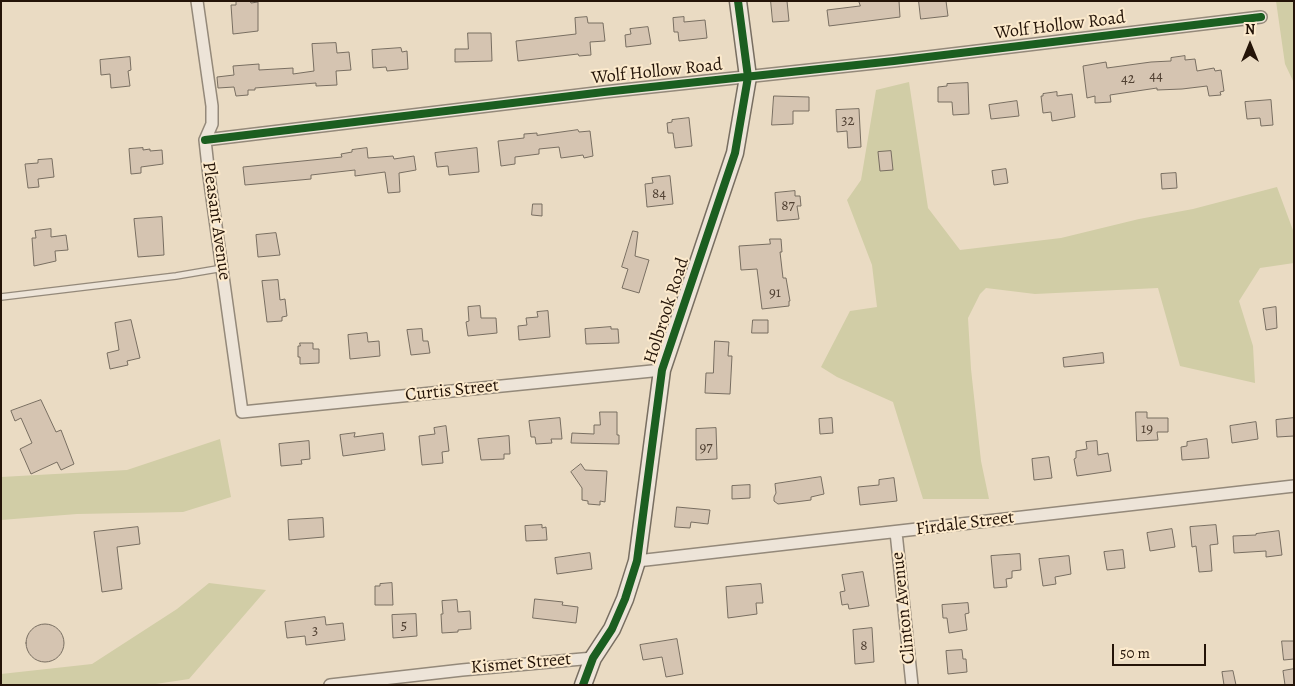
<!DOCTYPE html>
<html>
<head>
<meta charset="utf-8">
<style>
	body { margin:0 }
	#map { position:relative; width:1295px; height:686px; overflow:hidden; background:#eadbc3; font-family:Alegreya,serif }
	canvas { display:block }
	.frame { position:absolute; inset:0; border:2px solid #241408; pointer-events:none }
	.north { position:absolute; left:1225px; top:20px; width:50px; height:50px; -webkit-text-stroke:4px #fceacd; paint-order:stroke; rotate:0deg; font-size:14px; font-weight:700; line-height:20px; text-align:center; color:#241408 }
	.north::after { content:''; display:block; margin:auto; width:18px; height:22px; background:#241408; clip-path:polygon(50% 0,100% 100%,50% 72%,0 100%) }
	.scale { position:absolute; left:1112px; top:644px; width:94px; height:22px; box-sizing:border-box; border:2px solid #241408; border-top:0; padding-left:6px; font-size:15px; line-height:18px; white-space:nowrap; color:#241408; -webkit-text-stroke:4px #fceacd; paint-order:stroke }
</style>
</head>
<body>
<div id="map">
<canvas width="1295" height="686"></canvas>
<div class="frame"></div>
<div class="north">N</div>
<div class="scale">50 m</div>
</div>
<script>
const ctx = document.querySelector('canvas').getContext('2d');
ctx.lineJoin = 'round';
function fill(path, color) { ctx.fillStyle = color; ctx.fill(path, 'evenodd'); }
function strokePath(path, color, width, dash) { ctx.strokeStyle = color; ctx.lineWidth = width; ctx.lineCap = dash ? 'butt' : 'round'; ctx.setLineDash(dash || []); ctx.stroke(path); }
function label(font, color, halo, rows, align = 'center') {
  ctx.font = font + ' Alegreya,serif'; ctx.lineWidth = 4; ctx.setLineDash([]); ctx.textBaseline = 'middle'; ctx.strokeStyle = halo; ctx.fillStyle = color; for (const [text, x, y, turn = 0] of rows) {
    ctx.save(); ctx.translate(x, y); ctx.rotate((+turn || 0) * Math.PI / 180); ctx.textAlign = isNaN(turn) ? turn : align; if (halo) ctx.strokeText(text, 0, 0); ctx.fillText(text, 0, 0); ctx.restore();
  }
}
fill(new Path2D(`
	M1276 1H1294V83L1285 64Z
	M909 82 928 208 960 250 1061 238 1139 219 1193 209 1277 187 1294 233V263L1260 268 1239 301 1253 346 1255 383 1180 366 1158 288 1035 294 986 288 980 294 968 318 971 369 981 461 989 499H923L893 402 837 377 821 367 850 311 877 307 872 265 847 200 861 180 876 90Z
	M220 439 231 497 183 512 77 514 1 520V477L127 470Z
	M209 583 266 590 189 679 149 685H1V674L92 664 177 609Z`), '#d1cda6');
const building = new Path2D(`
	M250 1 251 3 258 2V31L233 34 231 5H236V2Z
	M771 1H787L789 21 773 22Z
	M859 1H899L900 17 829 26 827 10 860 6Z
	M919 1H946L948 16 921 19Z
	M587 17 588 23H603L605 41 590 42 591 55 579 56 578 54 518 61 516 41 576 34 575 18Z
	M684 17V22L705 20 707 38 679 41 678 32H674L673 18Z
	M648 27 651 44 626 47 625 35 631 34 630 29Z
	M468 33H491L492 61 455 62V49H468Z
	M336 43 337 53 349 52 351 70 336 71 337 85 316 86V83L255 88V90H248V95L236 96 234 87 218 88 217 77 234 75 233 66 259 64V70L293 68V74L314 71 312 44Z
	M401 48 402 52 407 51 408 69 387 71 386 67 373 68 372 50Z
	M1185 56V60L1195 59 1197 71 1214 68 1215 71 1221 70 1224 91 1220 92 1221 95 1209 96 1207 86 1182 89 1157 90V88L1110 95 1111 102 1095 103V96L1087 98 1083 66 1106 62 1107 68 1151 62 1171 61V58Z
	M130 57 131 70 128 71 130 86 111 88 110 74 101 75 100 60Z
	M968 83 969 114 953 115 952 102H938V87L947 86V84Z
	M1057 92V96L1072 94 1075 117 1052 121 1051 112 1043 113 1041 96H1043V94Z
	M774 96 809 97V111H793V124L772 125Z
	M1271 100 1273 125 1261 126 1260 118 1247 119 1245 102Z
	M1017 101 1019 116 991 119 989 105Z
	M859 109 861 147 848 148 847 131 837 132 836 110Z
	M689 118 692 146 675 148 673 133H668L667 123 672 122V120Z
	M578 130 579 132 590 131 593 156 584 158 583 155 561 158 559 147 539 149V154L515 157V164L501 166 498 141 524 138V134L537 133V135Z
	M143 148V150L150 149V151L162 150 163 164 141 167V173L131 174 129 149Z
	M367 148 368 158 393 156 394 159 414 156 416 170 399 173 400 192 388 193 385 172 355 176V170L311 175V179L245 185 243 167 342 157 341 154 352 152V150Z
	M477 148 479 172 449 175 448 166 437 167 435 153Z
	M891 151 893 170 880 171 878 152Z
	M52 159 54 177 38 179 39 187 28 188 25 164 38 163V160Z
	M1006 169 1008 183 994 185 992 171Z
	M1176 173 1177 188 1162 189 1161 174Z
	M670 176 673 204 647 207 645 184 653 183 652 178Z
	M795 191V196H800L801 206H797L799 219 777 221 775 193Z
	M533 204H542V216L532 215Z
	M162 217 164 255 138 257 134 219Z
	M51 229V237L66 235 68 250 55 251 56 261 34 266 32 238H36L35 231Z
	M633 231 638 232 635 256 649 260 639 293 622 288 628 269 622 267Z
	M276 233 280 255 258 257 256 235Z
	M770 239H781L782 252H780L783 278H786L790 301H789V306L762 309 757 269 741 270 739 246 770 244Z
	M278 280 280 300 285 299 287 316 282 317V321L267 322 262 281Z
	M480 306 481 318H496L497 333 468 336 466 322 469 321 468 307Z
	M1276 307 1277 328 1266 330 1263 309Z
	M548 311 550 337 519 340 518 326 527 325 526 318 538 317 537 312Z
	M131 320 140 358 127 361 128 365 110 369 107 353 119 350 115 323Z
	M753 320H768V333H752Z
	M611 327V329H618L619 343 586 344 585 329Z
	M422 329 423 341H428L430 353 411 355 407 330Z
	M367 333 368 342 379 341 380 356 350 359 348 335Z
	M715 341 729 342 728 356H732L730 394 705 393 706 373H713Z
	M300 343H313V349H319V363L300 364V357H298V346H300Z
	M1103 353 1104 363 1064 367 1063 358Z
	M41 400 56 432 61 430 74 464 61 470 57 462 31 474 20 449 32 443 21 418 15 421 11 411Z
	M600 412H617V435H619V444L571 443 572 433 594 434V425H600Z
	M1136 412H1147V418H1168V432H1157L1158 440 1137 441Z
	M560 418 562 439H551L552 443 536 444 535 437H531L529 421Z
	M832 418 833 433 820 434 819 419Z
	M1294 418V436L1277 437 1276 420Z
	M1256 422 1258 439 1232 443 1230 426Z
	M446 426 449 451 442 452 443 463 422 465 419 436 435 434 434 428Z
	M716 428 717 459 696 460V429Z
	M355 433 354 437 383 433 385 450 343 456 340 435Z
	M509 436 510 454H504V459L481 460 478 439Z
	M1207 439 1209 458 1182 460 1181 447 1187 446V442Z
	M309 441 310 459 301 460 302 464 281 466 279 444Z
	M1097 441 1098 455 1108 453 1111 471 1077 476 1074 459 1076 458V451L1087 449 1086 442Z
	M1049 457 1052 478 1034 480 1032 459Z
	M581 464 585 470 607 471 605 502 600 501V505L588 504V501L582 500V488L571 472Z
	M821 477 824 494 811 497V500L795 502 778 504 774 501V497L776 493 775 484Z
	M894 478 897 501 860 505 858 487 879 485V480Z
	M750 485V498L732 499V486Z
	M677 507 710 510 708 524 691 522 690 528 675 527Z
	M323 518 324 537 289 540 288 520Z
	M542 525V528L546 527 547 540 526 541 525 526Z
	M1216 525 1218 544 1210 545 1212 571 1199 572 1196 546 1192 547 1190 527Z
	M138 527 140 544 117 547 122 589 102 592 94 532Z
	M1172 529 1175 547 1150 551 1147 533Z
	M1279 531 1282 555 1266 557V551L1234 553 1233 536 1256 535V534Z
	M1123 550 1125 568 1107 570 1104 552Z
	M590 553 592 569 557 574 555 558Z
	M1020 554 1021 570 1012 571V578L1006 579 1007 587 994 588 991 556Z
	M1069 556 1071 574 1055 577 1056 584 1043 586 1039 559Z
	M863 572 869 606 849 609 848 604 842 605 840 592 845 591 842 575Z
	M392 583 393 605H375V586H380V584Z
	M761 584 763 603H756L757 614 728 618 726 587Z
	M535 599 563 602 562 605 578 607 576 623 533 618Z
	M457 600 458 612 470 611 471 629 458 630V632L442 633 441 614H443L442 601Z
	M968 603 969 613 965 614 967 630 949 633 947 618H943L942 605Z
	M416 614 417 636 393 638 392 615Z
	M325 617 326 625 343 623 345 640 306 645 305 636 287 638 285 622Z
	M26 643a19 19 0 1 1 38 0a19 19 0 1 1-38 0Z
	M872 628 874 662 855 664 853 630Z
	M677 639 683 674 666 677 662 657 643 660 640 645Z
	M1282 641H1294V659L1284 660Z
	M962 650 963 659H966L967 672 948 674 946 651Z
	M1294 669V685H1285L1283 671Z
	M1233 671 1236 685H1224L1222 672Z`);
fill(building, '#d5c4b1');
strokePath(building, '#786e61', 1);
const lane = new Path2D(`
	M1 297 176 276 223 268`);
const street = new Path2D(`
	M197 1 212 106V124L205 140 209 176 242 412 662 370
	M205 140 604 92 894 61 1261 17
	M896 532 912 685
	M637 561 1294 486
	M330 685 462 670 593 658`);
const secondary = new Path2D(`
	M583 685 593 658 612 629 625 599 637 561 662 370 735 153 748 77 738 1`);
strokePath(lane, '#94897a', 8);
strokePath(street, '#94897a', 14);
strokePath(secondary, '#786e61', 19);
strokePath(lane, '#ede4d8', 5.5);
strokePath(street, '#ede4d8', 11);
strokePath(secondary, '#ede4d8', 16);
strokePath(new Path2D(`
	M205 140 604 92 894 61 1261 17
	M583 685 593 658 612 629 625 599 637 561 662 370 735 153 748 77 738 1`), '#1b5e20', 8);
label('15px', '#514133', null, [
	["44",1156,76],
	["42",1128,79],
	["32",848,121],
	["84",659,194],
	["87",788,206],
	["91",775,293],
	["19",1147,429],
	["97",706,448],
	["5",404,626],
	["3",315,631],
	["8",864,646]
]);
label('18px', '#241408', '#fceacd', [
	["Wolf Hollow Road",1060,26,-7],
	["Wolf Hollow Road",657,72,-6],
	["Pleasant Avenue",216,221,82],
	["Holbrook Road",667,311,-72],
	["Curtis Street",452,391,-6],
	["Firdale Street",965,524,-7],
	["Clinton Avenue",904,608,-96],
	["Kismet Street",521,664,-5]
]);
</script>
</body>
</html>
